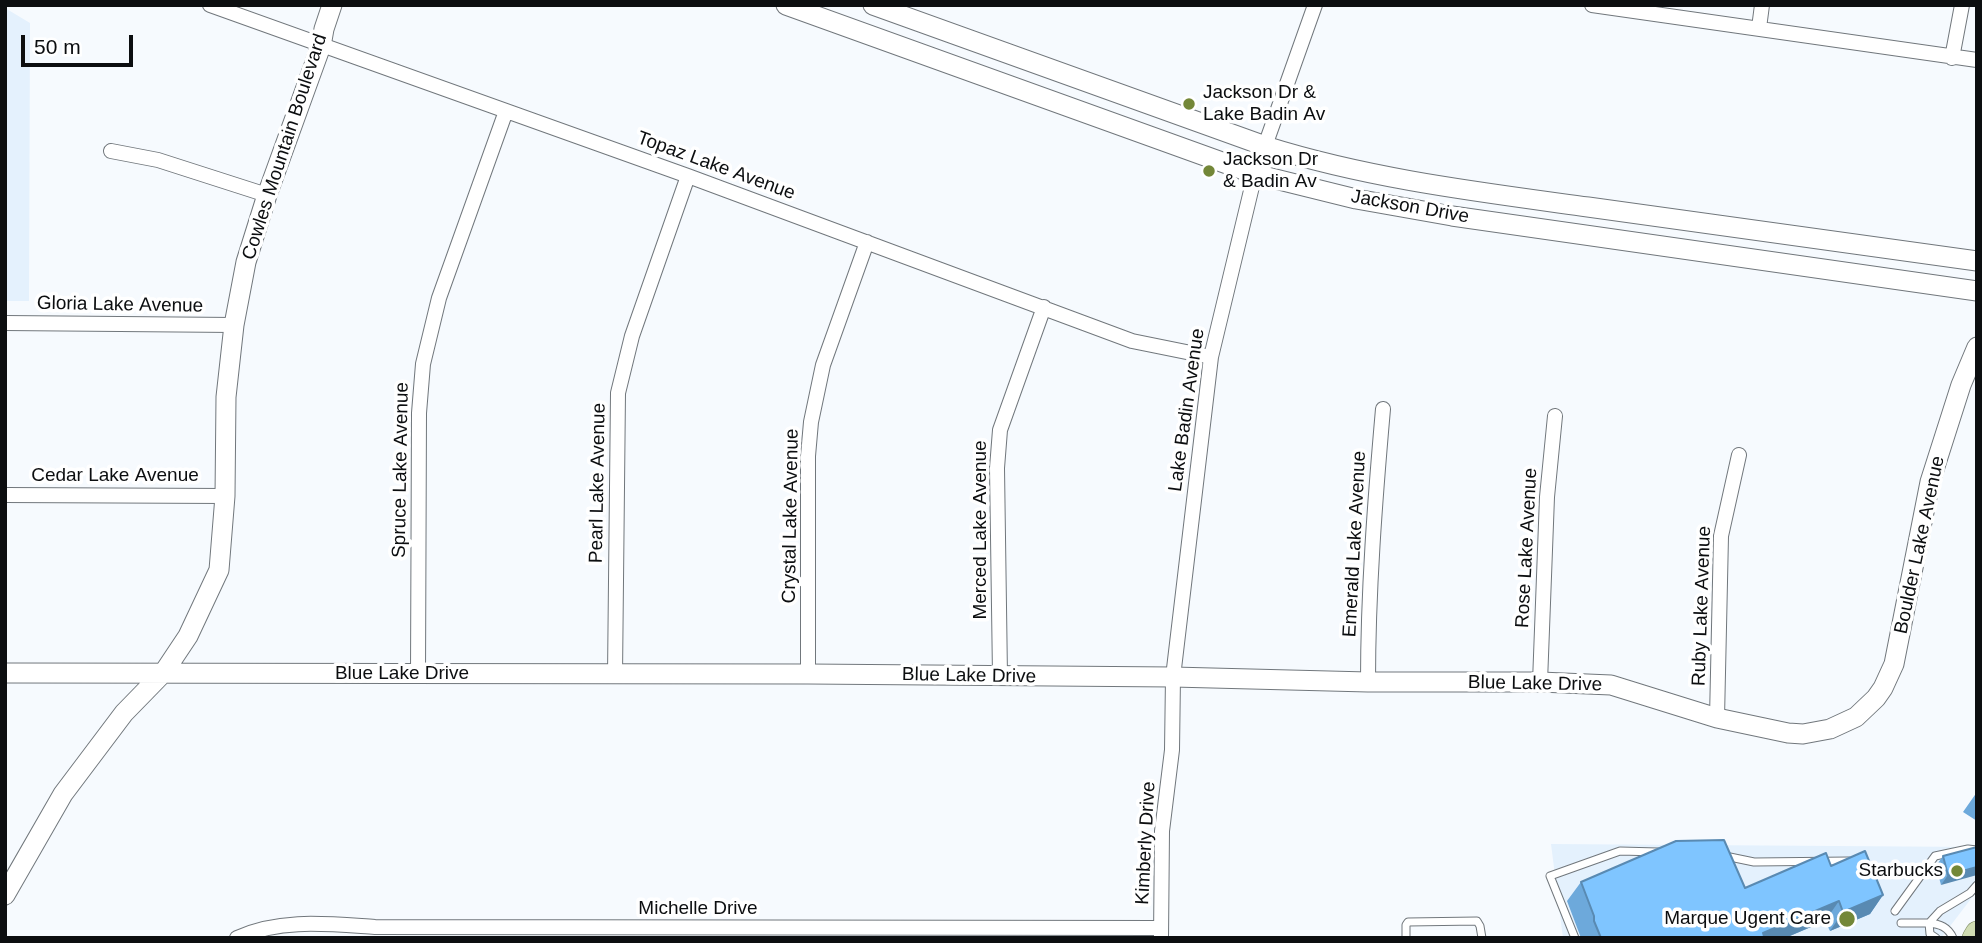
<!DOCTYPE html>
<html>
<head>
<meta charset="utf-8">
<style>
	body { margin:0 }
	#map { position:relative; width:1982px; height:943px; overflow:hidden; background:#f6fafe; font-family:Arial,sans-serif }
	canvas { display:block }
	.frame { position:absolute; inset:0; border:7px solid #0c0e10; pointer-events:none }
	.scale { position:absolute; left:21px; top:35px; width:112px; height:32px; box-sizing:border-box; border:4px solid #0c0e10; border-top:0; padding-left:9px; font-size:21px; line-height:24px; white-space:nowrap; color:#0c0e10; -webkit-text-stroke:5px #fff; paint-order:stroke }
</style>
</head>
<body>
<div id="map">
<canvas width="1982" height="943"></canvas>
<div class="frame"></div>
<div class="scale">50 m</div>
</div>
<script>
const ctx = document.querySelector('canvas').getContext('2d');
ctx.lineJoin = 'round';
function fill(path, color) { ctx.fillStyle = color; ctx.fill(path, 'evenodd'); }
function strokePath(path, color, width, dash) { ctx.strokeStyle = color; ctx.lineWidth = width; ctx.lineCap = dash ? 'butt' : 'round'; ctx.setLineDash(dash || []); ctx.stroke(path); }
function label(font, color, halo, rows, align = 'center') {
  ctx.font = font + ' Arial,sans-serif'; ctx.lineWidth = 7; ctx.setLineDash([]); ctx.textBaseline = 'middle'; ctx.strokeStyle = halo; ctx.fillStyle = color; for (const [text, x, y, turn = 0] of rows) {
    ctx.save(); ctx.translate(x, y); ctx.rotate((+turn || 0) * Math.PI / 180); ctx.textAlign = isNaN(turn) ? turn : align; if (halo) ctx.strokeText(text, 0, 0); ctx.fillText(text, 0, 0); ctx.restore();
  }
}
fill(new Path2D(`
	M5 8 30 23 29 301H5Z
	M1551 844 1977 847V891L1941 938H1563Z`), '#e4f1fd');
const lane = new Path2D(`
	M1725 856 1754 862 1849 861
	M1895 911 1935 856 1968 849 1977 850
	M1901 923H1929L1940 911 1970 893 1977 885
	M1406 938V925L1408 922 1477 921 1480 926 1482 938
	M1575 938 1550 876 1620 851 1658 852
	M1936 938 1930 934 1929 923C1940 924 1948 927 1953 938`);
const street = new Path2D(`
	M210 5 688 176 1132 341 1211 357
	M1592 5 1977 60
	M1759 28 1762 5
	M1952 58 1962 5
	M111 151 158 160 267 195
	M5 323 234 325
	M5 495 225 496
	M418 674 419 413 423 364 439 298 506 111
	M808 674V456L811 422 823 365 867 242
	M615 675 618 393 632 336 688 176
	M1000 676 997 468 1000 430 1044 307
	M1368 682C1368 591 1375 500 1383 409
	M1540 682 1547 497 1555 416
	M1717 718 1721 536 1739 455
	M237 938C280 918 329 924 375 927L1161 928
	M1161 938 1162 831 1172 750 1173 677 1211 357 1255 174 1315 5`);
const secondary = new Path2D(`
	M786 5 1255 174 1356 199 1452 216 1977 291
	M873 5 1265 146C1370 179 1479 192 1588 207 1717 225 1847 243 1977 261
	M5 673 808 674 1173 677 1368 682H1540L1611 685 1717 718 1788 733 1803 734 1830 729 1856 717 1876 698 1883 688 1894 664 1930 482 1961 385 1977 347
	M5 895 63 794 124 713 164 672 188 636 219 570 225 496 226 397 234 325 246 262 267 195 321 46 324 29 332 5`);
const primary = new Path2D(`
	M1974 938 1977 933`);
strokePath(lane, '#71777c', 9);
strokePath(street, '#71777c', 16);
strokePath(secondary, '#71777c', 21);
strokePath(primary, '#778459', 24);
strokePath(new Path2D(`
	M1345 936V938`), '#adb0b4', 2.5, [3.5, 5]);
strokePath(lane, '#fff', 7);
strokePath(street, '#fff', 14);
strokePath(secondary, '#fff', 19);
strokePath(primary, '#d0dcb3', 23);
fill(new Path2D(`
	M1977 792V821L1963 812Z
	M1977 847 1941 885 1936 866 1943 856Z
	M1831 866 1883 895 1870 914 1830 931 1825 921 1785 938H1581L1567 901 1581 882 1745 888Z`), '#6da9db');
fill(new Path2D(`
	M1977 867V875L1941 885 1948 875Z
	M1883 895 1870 914 1830 931 1843 912Z
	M1839 901 1825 921 1785 938H1759L1763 933Z`), '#598ab2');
const building = new Path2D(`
	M1724 840 1745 888 1826 853 1831 866 1865 851 1883 895 1843 912 1839 901 1763 933 1764 936 1761 938H1601L1594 921V916L1581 882 1676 841Z
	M1977 847V867L1948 875 1943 856Z`);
fill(building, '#7fc5ff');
strokePath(building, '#598ab2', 2);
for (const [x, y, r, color] of [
	[1189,104,7,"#738738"],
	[1209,171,7,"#738738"],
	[1957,871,7,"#738738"],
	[1847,919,9,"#738738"]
]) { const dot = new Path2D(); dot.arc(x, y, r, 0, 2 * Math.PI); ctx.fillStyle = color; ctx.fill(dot); strokePath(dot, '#fff', 2.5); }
label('19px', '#0c0e10', '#fff', [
	["Jackson Dr &",1203,93],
	["Lake Badin Av",1203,115],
	["Jackson Dr",1223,160],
	["& Badin Av",1223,182],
	["Starbucks",1943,871,"right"],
	["Marque Ugent Care",1831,919,"right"]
], 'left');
label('19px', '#0c0e10', '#fff', [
	["Cowles Mountain Boulevard",285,147,-72],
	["Topaz Lake Avenue",716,166,20],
	["Jackson Drive",1410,207,10],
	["Gloria Lake Avenue",120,305,1],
	["Lake Badin Avenue",1187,410,-82],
	["Spruce Lake Avenue",401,470,-89],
	["Cedar Lake Avenue",115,476],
	["Pearl Lake Avenue",598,483,-89],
	["Crystal Lake Avenue",791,516,-89],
	["Merced Lake Avenue",981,530,-90],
	["Emerald Lake Avenue",1355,544,-87],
	["Boulder Lake Avenue",1920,545,-78],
	["Rose Lake Avenue",1527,548,-87],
	["Ruby Lake Avenue",1702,606,-88],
	["Blue Lake Drive",402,674],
	["Blue Lake Drive",969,676,1],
	["Blue Lake Drive",1535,684,1],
	["Kimberly Drive",1146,843,-87],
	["Michelle Drive",698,909]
]);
</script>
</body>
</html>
